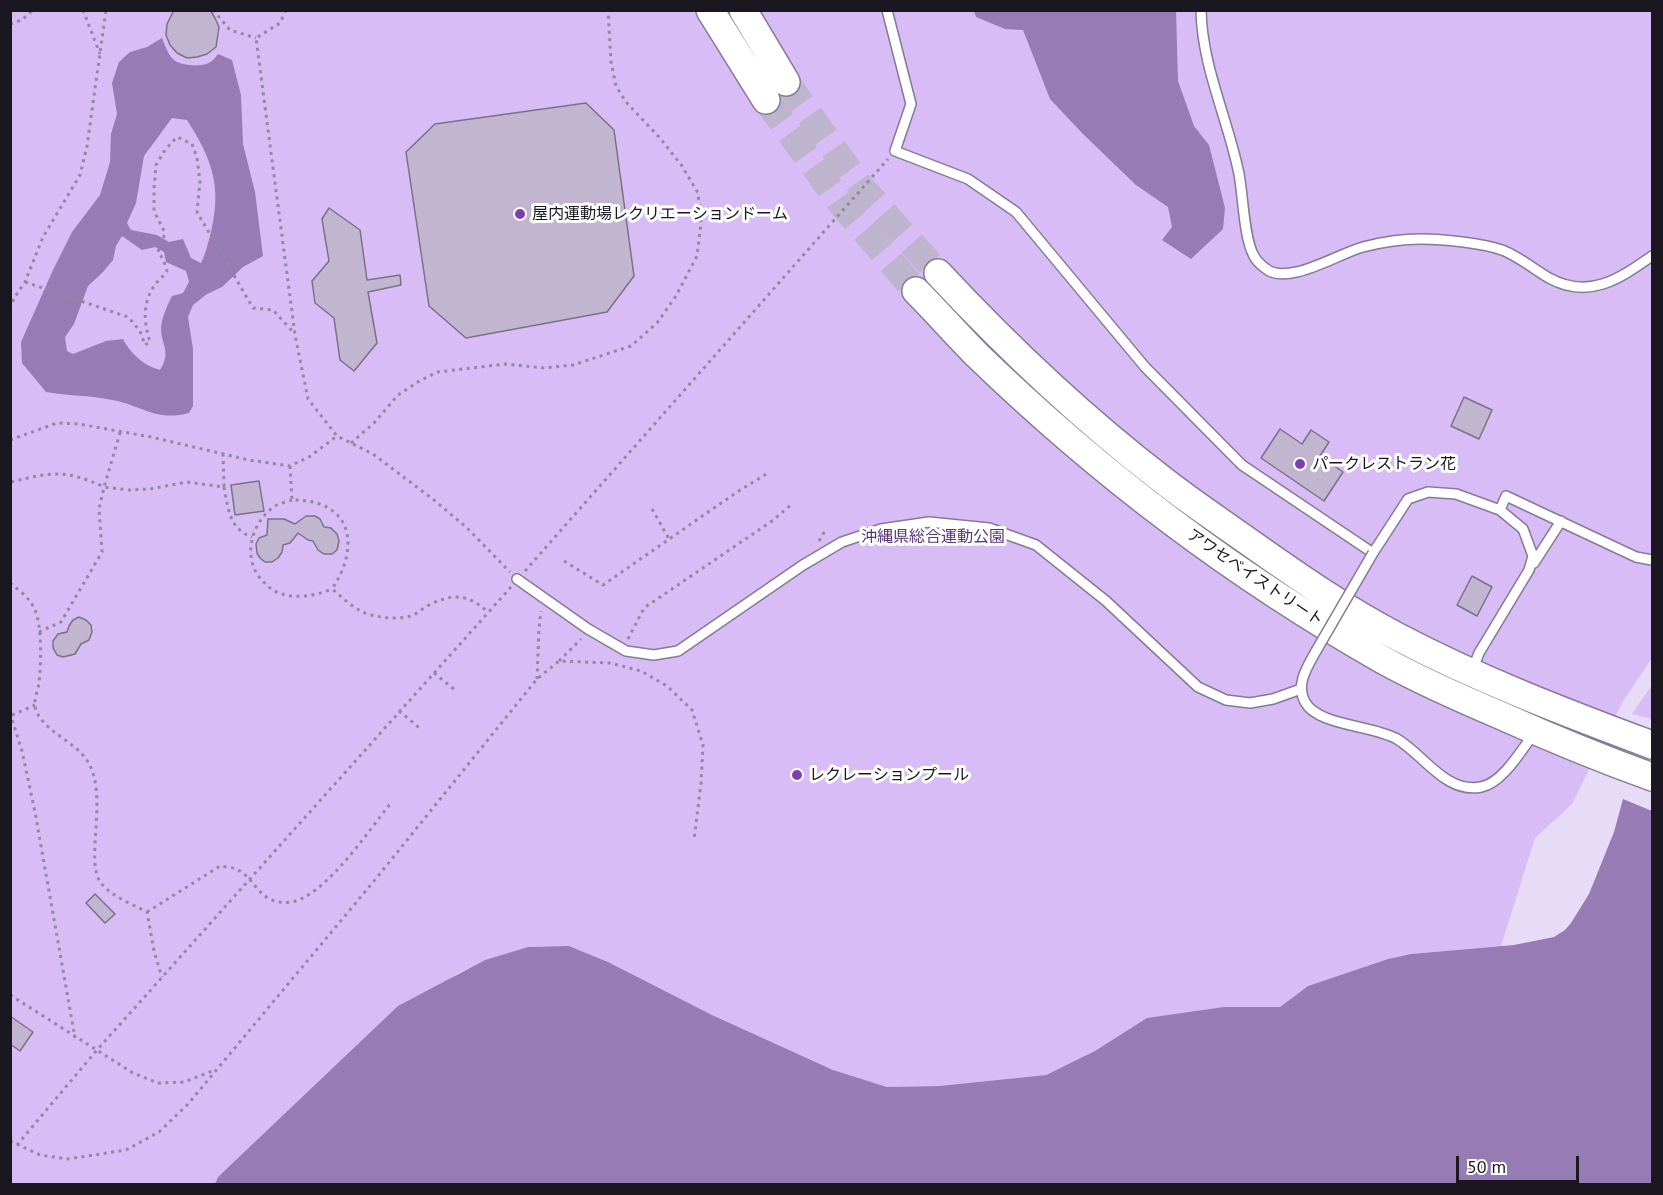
<!DOCTYPE html>
<html>
<head>
<meta charset="utf-8">
<style>
	body { margin:0 }
	#map { position:relative; width:1663px; height:1195px; overflow:hidden; background:#e8dbf8; font-family:"PT Sans",sans-serif }
	canvas { display:block }
	.frame { position:absolute; inset:0; border:12px solid #1b1720; pointer-events:none }
	.scale { position:absolute; left:1456px; top:1156px; width:123px; height:27px; box-sizing:border-box; border:3px solid #1b1720; border-top:0; padding-left:8px; font-size:18px; line-height:21px; white-space:nowrap; color:#1b1720; -webkit-text-stroke:4px #fff; paint-order:stroke }
</style>
</head>
<body>
<div id="map">
<canvas width="1663" height="1195"></canvas>
<div class="frame"></div>
<div class="scale">50 m</div>
</div>
<script>
const ctx = document.querySelector('canvas').getContext('2d');
ctx.lineJoin = 'round';
function fill(path, color) { ctx.fillStyle = color; ctx.fill(path, 'evenodd'); }
function strokePath(path, color, width, dash) { ctx.strokeStyle = color; ctx.lineWidth = width; ctx.lineCap = dash ? 'butt' : 'round'; ctx.setLineDash(dash || []); ctx.stroke(path); }
function label(font, color, halo, rows, align = 'center') {
  ctx.font = font + ' "PT Sans","Noto Sans JP",sans-serif'; ctx.lineWidth = 6; ctx.setLineDash([]); ctx.textBaseline = 'middle'; ctx.strokeStyle = halo; ctx.fillStyle = color; for (const [text, x, y, turn = 0] of rows) {
    ctx.save(); ctx.translate(x, y); ctx.rotate((+turn || 0) * Math.PI / 180); ctx.textAlign = isNaN(turn) ? turn : align; if (halo) ctx.strokeText(text, 0, 0); ctx.fillText(text, 0, 0); ctx.restore();
  }
}
fill(new Path2D(`
	M10 11H1652V658L1623 701 1572 804 1535 838 1501 946 1411 954 1388 959 1308 986 1280 1007H1224L1095 1051 1046 1075 939 1086 887 1087 833 1070 712 1015 608 962 569 946 528 947 485 960 456 974 218 1177 215 1184H11Z
	M1652 685V719L1632 714Z`), '#d7bcf5');
fill(new Path2D(`
	M974 11H1176L1178 81 1194 126 1209 145 1225 208 1223 229 1191 259 1162 240 1172 227 1168 207 1136 185 1083 134 1050 99 1023 30 1005 29 976 17Z
	M162 38C165 45 168 55 174 60 182 66 203 68 212 61 215 59 216 56 218 54L232 60 241 95 243 144 255 192 263 256 243 267 222 287 207 294 193 305 188 317 193 349V406L189 413C155 422 142 405 112 400 90 395 68 396 46 392L22 363 21 342 53 270 72 232 100 195 110 162 111 134 117 114 112 83 119 62 130 52 147 47ZM172 118 187 120C212 159 222 186 211 232 208 243 206 253 201 263L191 258 183 239 169 242 157 235 131 230 127 223 136 203 144 156ZM122 236 142 250 155 247 164 252 166 262 186 271 189 282 183 293 172 296C167 306 162 317 161 328 161 346 172 351 160 370 144 366 130 353 123 339L106 341 73 354 67 351 65 337 74 324 88 286 103 272 113 260 116 246Z
	M1623 799 1652 811V1184H215L218 1177 398 1006 485 960 528 947 569 946 608 962 712 1015 833 1070 887 1087 939 1086 1046 1075 1095 1051 1147 1018 1224 1007H1280L1308 986 1388 959 1411 954 1514 945 1554 937 1565 930 1571 923 1589 894 1614 832Z`), '#967bb4');
const building = new Path2D(`
	M174 10H210L215 18 219 27 216 47 207 54 197 57 187 58 177 53 170 45 166 35 167 24Z
	M586 103 614 130 634 276 607 312 466 338 429 306 406 152 435 124Z
	M329 208 360 230 367 280 400 275 401 285 368 292 377 343 354 371 340 360 334 318 315 303 312 281 329 261 322 219Z
	M1464 397 1492 410 1479 439 1451 426Z
	M1280 429 1302 444 1311 430 1329 442 1320 456 1343 472 1324 501 1261 458Z
	M259 481 264 511 235 515 231 485Z
	M306 516H315L320 519 324 527 331 528 337 534 339 541 337 550 332 554H324L318 550 313 541 308 540 298 533 290 543 283 545 282 552 278 558 272 562H265L260 558 257 553 256 544 259 538 267 535 268 519H284L295 524Z
	M1472 576 1492 587 1477 616 1457 605Z
	M79 617 86 620 91 625 92 632 89 640 81 644 75 654 63 657 57 655 53 648V641L58 634 67 632 69 626 73 620Z
	M95 894 115 914 105 923 86 903Z
	M10 1016 33 1032 20 1051 10 1044Z`);
fill(building, '#c1b5d0');
strokePath(building, '#7c7089', 1.5);
strokePath(new Path2D(`
	M786 82 861 187 938 273
	M766 100 842 205 916 291`), '#bfb4cd', 27, [27, 14]);
const lane = new Path2D(`
	M887 10 911 104 895 151 968 179 1016 212 1145 367 1242 465 1373 553 1408 499 1428 492 1456 494 1500 510 1523 529 1533 556 1529 570 1479 653 1472 671
	M1201 10C1202 67 1228 119 1239 174 1243 195 1244 237 1253 254 1255 259 1261 265 1265 268 1287 287 1337 254 1363 247 1382 242 1401 239 1421 239 1442 239 1482 243 1502 250 1518 256 1534 269 1549 278 1589 300 1619 279 1652 256
	M1500 510 1506 496 1636 557 1652 560
	M1534 563 1561 521
	M517 579 588 629 626 651 654 655 678 651 803 565 842 542 881 529 929 522 989 528 1036 545 1106 601 1198 687 1226 700 1250 703 1273 699 1301 689
	M1316 651C1308 666 1295 684 1305 702 1318 726 1373 725 1397 739 1424 755 1446 794 1481 787 1503 783 1522 749 1535 732`);
const secondary = new Path2D(`
	M710 10 766 100
	M743 10 786 82
	M938 273C1008 348 1083 419 1164 481 1192 503 1221 522 1249 542 1297 576 1346 610 1398 637 1480 680 1566 713 1652 745
	M916 291C937 312 957 335 978 356 1100 474 1235 576 1383 660 1421 681 1462 699 1502 716 1551 738 1602 759 1652 777`);
strokePath(lane, '#867a94', 12);
strokePath(secondary, '#867a94', 30);
strokePath(new Path2D(`
	M83 10 100 54
	M213 10 230 30 256 38
	M286 10 280 23 256 38 295 335 308 399 337 436 373 454 434 500 466 527 510 572
	M10 24 22 20 33 10
	M25 282 128 317 140 331 145 345 150 342C144 323 142 304 154 286 157 281 163 277 167 271L163 259 158 252 165 233 154 211V189L156 165 165 150 177 137 192 144 197 158 200 182 197 212 253 308 273 310 294 333
	M10 309 14 298 25 282 43 237 80 175 87 146 106 10
	M10 440 57 423 79 424 151 437 249 460 290 466 309 457 337 436
	M351 443 374 423 398 395 421 380 438 372 505 364 545 368 573 365 631 346 657 323 676 296 697 256 701 223 698 193 682 166 660 138 626 102 616 86 611 62 608 10
	M290 466 292 500C352 499 361 546 332 589 343 598 357 612 371 615 384 618 400 620 413 615 418 613 423 608 429 605 453 593 468 594 488 612
	M11 482C51 472 65 469 104 487L120 433
	M224 487C228 508 229 529 252 537
	M292 500C287 502 280 503 275 506 252 521 242 556 260 578 266 585 273 592 282 594 298 599 317 595 332 589
	M652 509 669 539
	M819 541 826 529
	M564 561 603 585 737 492 768 473
	M525 571 888 159
	M10 583C18 590 28 596 33 606 43 623 41 663 39 683 38 690 34 699 35 706 39 730 76 741 88 762 109 797 84 861 101 883 111 896 132 904 147 912L154 951 162 977
	M39 632 61 622 102 552 99 509 104 487 129 490 150 489 187 482 224 487 223 454
	M628 639 644 608 772 521 791 505
	M559 661 581 639
	M434 673 455 690
	M537 679 539 628 541 611
	M399 711 422 730
	M10 713 22 751 35 812 75 1038
	M12 715 35 705
	M147 912 220 866C225 867 233 867 238 870 252 877 257 894 272 900 282 904 294 903 303 898 334 882 368 832 390 804
	M10 995 133 1073 158 1083 184 1082 215 1070
	M10 1141 40 1155 68 1159 126 1150 159 1132 188 1104 374 881 537 679 559 661 610 663 641 671 667 686 692 710 703 745 701 783 694 840
	M17 1145 97 1050 511 587`), '#93899e', 3, [3, 4.5]);
strokePath(lane, '#fff', 9);
strokePath(secondary, '#fff', 27);
const laneBridge = new Path2D(`
	M1316 651 1373 553`);
strokePath(laneBridge, '#867a94', 12, []);
strokePath(laneBridge, '#fff', 9);
for (const [x, y, r, color] of [
	[520,214,6,"#7d3eb3"],
	[1300,464,6,"#7d3eb3"],
	[797,775,6,"#7d3eb3"]
]) { const dot = new Path2D(); dot.arc(x, y, r, 0, 2 * Math.PI); ctx.fillStyle = color; ctx.fill(dot); strokePath(dot, '#fff', 2); }
label('16px', '#1b1720', '#fff', [
	["屋内運動場レクリエーションドーム",532,214],
	["パークレストラン花",1312,464],
	["レクレーションプール",809,775]
], 'left');
label('16px', '#583379', '#fff', [
	["沖縄県総合運動公園",933,537]
]);
label('16px', '#1b1720', '#fff', [
	["アワセベイストリート",1255,578,34]
]);
</script>
</body>
</html>
